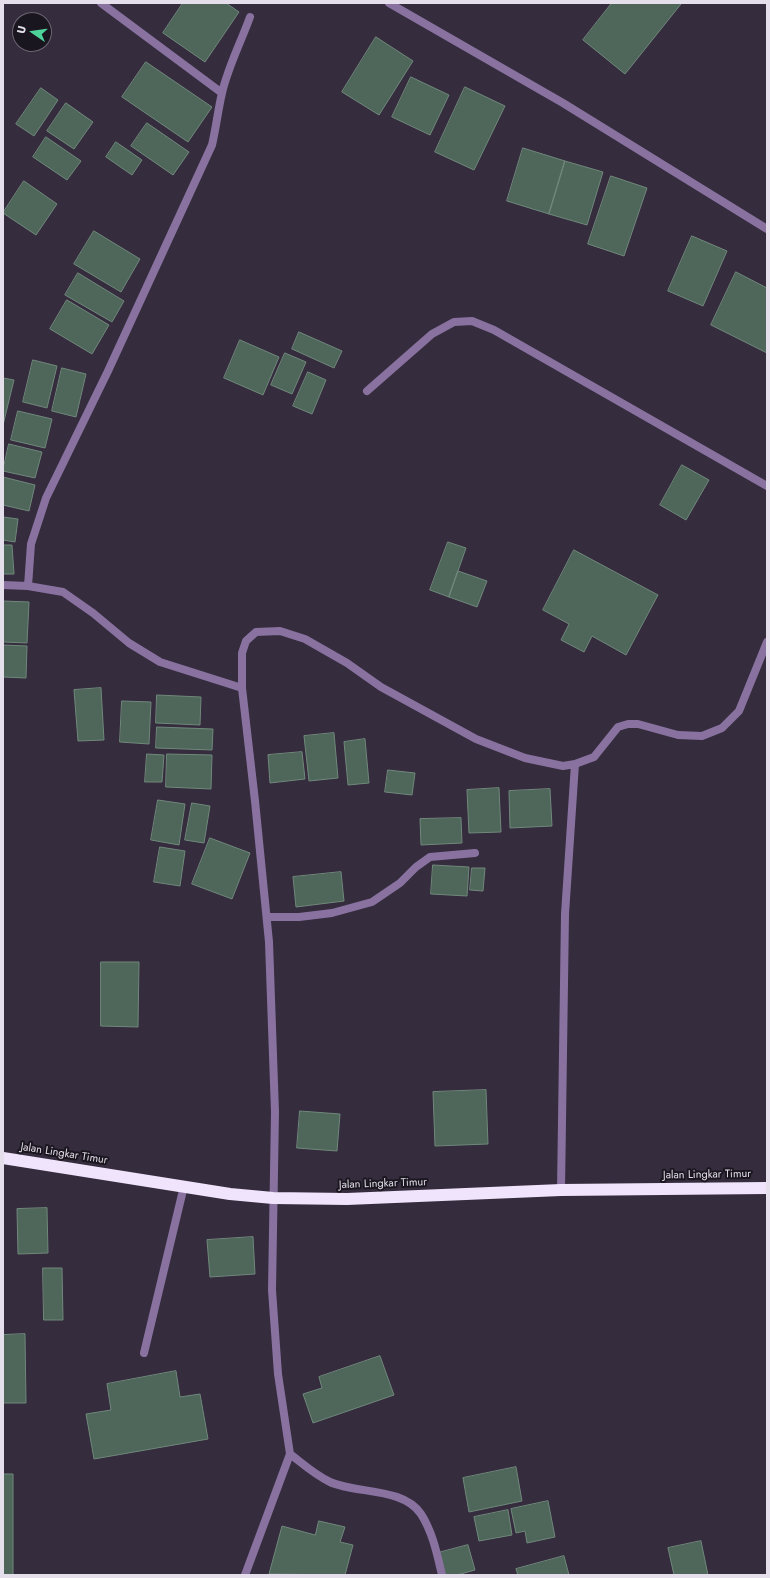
<!DOCTYPE html>
<html>
<head>
<meta charset="utf-8">
<style>
	body { margin:0 }
	#map { position:relative; width:770px; height:1578px; overflow:hidden; background:#352c3e; font-family:Jost,sans-serif }
	canvas { display:block }
	.frame { position:absolute; inset:0; border:4px solid #e5dfeb; pointer-events:none }
	.north { position:absolute; left:12px; top:12px; width:40px; height:40px; box-sizing:border-box; background:#1a161f; border:1px solid #6b6671; border-radius:50%; rotate:283deg; font-size:11px; font-weight:700; line-height:16px; text-align:center; color:#e5dfeb }
	.north::after { content:''; display:block; margin:auto; width:14px; height:18px; background:#4dd39a; clip-path:polygon(50% 0,100% 100%,50% 72%,0 100%) }
</style>
</head>
<body>
<div id="map">
<canvas width="770" height="1578"></canvas>
<div class="frame"></div>
<div class="north">U</div>
</div>
<script>
const ctx = document.querySelector('canvas').getContext('2d');
ctx.lineJoin = 'round';
function fill(path, color) { ctx.fillStyle = color; ctx.fill(path, 'evenodd'); }
function strokePath(path, color, width, dash) { ctx.strokeStyle = color; ctx.lineWidth = width; ctx.lineCap = dash ? 'butt' : 'round'; ctx.setLineDash(dash || []); ctx.stroke(path); }
function label(font, color, halo, rows, align = 'center') {
  ctx.font = font + ' Jost,sans-serif'; ctx.lineWidth = 4; ctx.setLineDash([]); ctx.textBaseline = 'middle'; ctx.strokeStyle = halo; ctx.fillStyle = color; for (const [text, x, y, turn = 0] of rows) {
    ctx.save(); ctx.translate(x, y); ctx.rotate((+turn || 0) * Math.PI / 180); ctx.textAlign = isNaN(turn) ? turn : align; if (halo) ctx.strokeText(text, 0, 0); ctx.fillText(text, 0, 0); ctx.restore();
  }
}
const building = new Path2D(`
	M183 3H226L239 12 205 62 163 33Z
	M612 3H679L681 4 625 74 583 40Z
	M376 37 413 61 379 115 342 92Z
	M146 62 212 107 188 142 122 97Z
	M411 77 449 95 430 135 392 117Z
	M465 87 505 106 474 170 435 152Z
	M41 88 58 100 34 136 16 124Z
	M66 103 93 122 74 149 47 131Z
	M147 123 189 152 173 175 131 146Z
	M46 137 81 161 67 180 33 157Z
	M116 142 142 160 132 175 106 157Z
	M523 148 565 161 549 214 507 201Z
	M565 161 603 172 587 225 549 214Z
	M611 176 647 188 624 256 588 244Z
	M24 181 57 204 36 235 3 213Z
	M94 231 140 259 121 292 74 264Z
	M692 236 727 251 703 306 668 291Z
	M736 272 767 288V353L711 325Z
	M78 273 124 301 112 322 65 295Z
	M67 300 109 325 92 354 50 329Z
	M299 332 342 351 334 368 292 349Z
	M240 340 279 357 263 395 224 378Z
	M285 353 306 362 292 394 271 385Z
	M33 360 57 366 47 408 23 402Z
	M62 368 86 374 76 417 52 411Z
	M308 372 326 380 312 414 293 406Z
	M3 378 14 380 3 425Z
	M18 411 52 419 45 448 11 440Z
	M9 444 42 452 35 478 3 471Z
	M682 465 709 480 686 520 660 505Z
	M3 477 35 485 29 511 3 505Z
	M3 517 18 519 15 542 3 540Z
	M448 542 466 548 449 597 430 590Z
	M3 545H12L14 574H3Z
	M574 550 658 595 626 655 592 636 584 652 561 640 569 624 543 610Z
	M458 571 487 581 477 607 449 597Z
	M3 601 29 602 27 643 3 642Z
	M3 645 27 646 26 678 3 677Z
	M101 688 104 740 78 741 74 690Z
	M157 695 201 697 200 725 156 723Z
	M122 701 151 702 149 744 120 742Z
	M157 727 213 729 212 750 156 748Z
	M334 733 338 778 309 781 304 736Z
	M365 739 369 783 348 785 344 742Z
	M302 752 305 779 270 783 268 755Z
	M147 754 164 755 162 782H145Z
	M167 754 212 755 211 789 166 787Z
	M388 770 415 773 412 795 385 792Z
	M499 788 501 832 469 833 467 790Z
	M550 789 552 826 510 828 509 791Z
	M158 800 185 804 179 845 151 840Z
	M192 803 210 806 204 843 185 840Z
	M461 818 462 843 421 845 420 819Z
	M210 838 250 853 232 899 192 884Z
	M160 847 185 851 180 886 154 882Z
	M433 865 469 867 467 896 431 894Z
	M472 868H485L483 891 470 890Z
	M341 872 344 901 296 907 293 877Z
	M101 962H139L138 1027 101 1026Z
	M486 1090 488 1144 435 1146 433 1092Z
	M300 1111 340 1114 337 1151 297 1148Z
	M47 1208 48 1253 18 1254 17 1209Z
	M253 1237 255 1274 210 1277 207 1240Z
	M43 1268H62L63 1320H44Z
	M25 1334 26 1403H3V1335Z
	M380 1356 394 1395 313 1423 303 1394 322 1388 319 1377Z
	M176 1371 180 1397 200 1394 208 1439 94 1459 86 1414 111 1410 107 1384Z
	M516 1467 522 1501 469 1512 463 1478Z
	M3 1474H13V1575H3Z
	M548 1501 555 1537 527 1543 525 1531 516 1533 511 1509Z
	M508 1510 512 1535 479 1541 474 1517Z
	M319 1521 345 1527 340 1542 353 1545 345 1575 269 1574 282 1526 315 1535Z
	M701 1541 708 1575H674L668 1548Z
	M468 1545 475 1570 457 1575H444L438 1553Z
	M564 1556 569 1575H518L516 1569Z`);
fill(building, '#4f675a');
strokePath(building, '#70887b', 1);
strokePath(new Path2D(`
	M144 1353 184 1186`), '#8972a0', 8);
strokePath(new Path2D(`
	M101 3 222 93
	M389 3 563 103 767 229
	M367 391 432 334 454 322 472 321 494 330 767 486
	M3 585 28 586 63 592 93 613 129 643 160 662 242 688
	M28 586 31 544 46 498 108 371 212 145C216 128 218 110 222 93 228 67 241 42 250 17
	M267 917H299L332 913 372 902 400 883 416 867 430 857 475 853
	M561 1190 565 914 575 764
	M245 1575 290 1454
	M442 1575C437 1554 433 1533 421 1514 403 1487 356 1494 330 1482 315 1475 303 1464 290 1454L278 1374 272 1290 275 1112 269 942 255 801 242 688V653L246 641 256 632 280 631 305 639 347 663 381 687 476 739 525 758 563 766 575 764 594 757 618 727 628 724H638L678 735 702 736 722 728 739 711 767 642`), '#8972a0', 8);
strokePath(new Path2D(`
	M3 1158 230 1194 273 1198 347 1199 561 1190 767 1188`), '#efe4fb', 12);
label('11px', '#e5dfeb', '#1a161f', [
	["Jalan Lingkar Timur",64,1154,9],
	["Jalan Lingkar Timur",707,1175,-1],
	["Jalan Lingkar Timur",383,1184,-2]
]);
</script>
</body>
</html>
